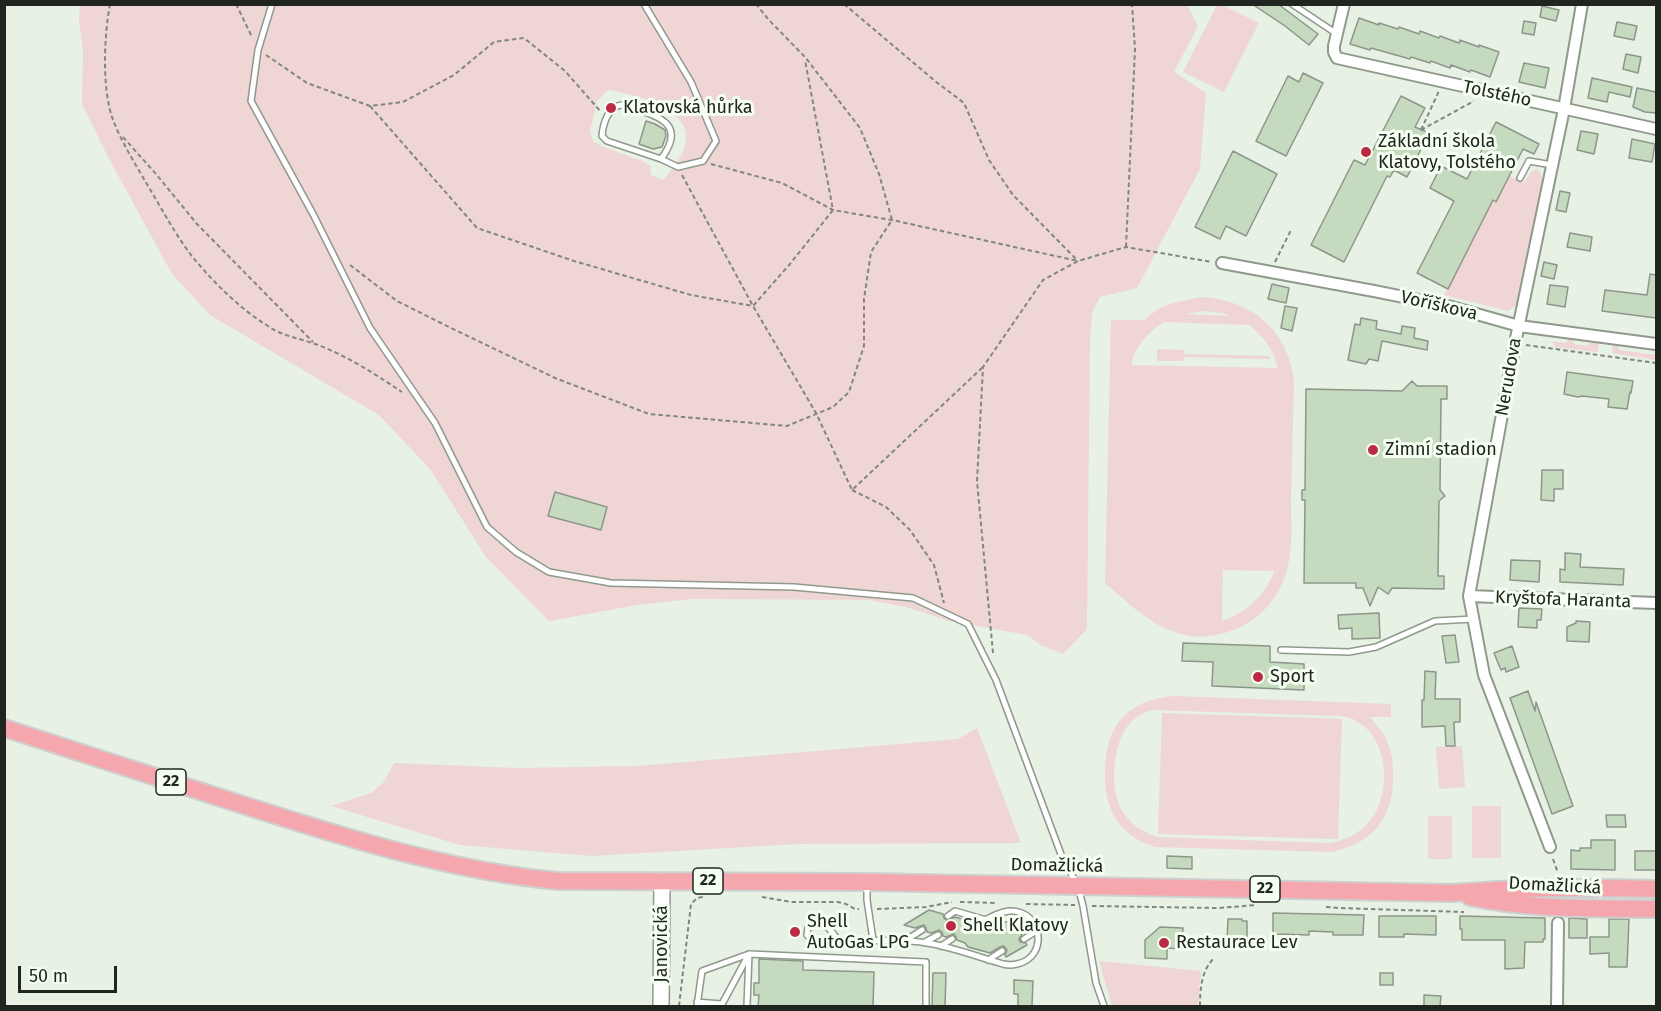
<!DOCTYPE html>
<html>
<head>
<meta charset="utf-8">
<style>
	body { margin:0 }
	#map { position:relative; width:1661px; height:1011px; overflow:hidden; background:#e7f1e4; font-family:"Fira Sans",sans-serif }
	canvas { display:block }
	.frame { position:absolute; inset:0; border:6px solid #212520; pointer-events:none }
	.scale { position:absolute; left:18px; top:966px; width:99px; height:27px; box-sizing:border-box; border:3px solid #212520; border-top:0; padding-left:8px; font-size:18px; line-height:21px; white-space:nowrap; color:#212520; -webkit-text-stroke:4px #f4fff1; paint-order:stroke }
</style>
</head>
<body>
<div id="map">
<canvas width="1661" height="1011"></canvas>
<div class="frame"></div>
<div class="scale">50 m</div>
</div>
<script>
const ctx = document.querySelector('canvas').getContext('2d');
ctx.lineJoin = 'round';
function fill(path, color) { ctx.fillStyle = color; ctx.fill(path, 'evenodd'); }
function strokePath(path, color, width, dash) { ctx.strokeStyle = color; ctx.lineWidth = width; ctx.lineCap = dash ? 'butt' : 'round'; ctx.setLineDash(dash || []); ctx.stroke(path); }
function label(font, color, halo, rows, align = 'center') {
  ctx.font = font + ' "Fira Sans",sans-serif'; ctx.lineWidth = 6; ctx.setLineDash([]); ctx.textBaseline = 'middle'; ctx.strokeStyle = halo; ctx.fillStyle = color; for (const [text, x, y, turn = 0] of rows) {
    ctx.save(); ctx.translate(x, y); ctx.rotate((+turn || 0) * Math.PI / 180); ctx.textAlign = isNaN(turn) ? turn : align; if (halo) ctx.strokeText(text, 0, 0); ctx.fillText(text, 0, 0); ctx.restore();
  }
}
fill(new Path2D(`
	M80 5H1187L1198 26 1174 72 1206 93 1200 169 1137 288 1100 297 1092 313 1090 341 1087 629 1063 654 1041 645 1027 635 949 621 906 607 869 600 691 599 637 605 549 621 486 557 430 469 379 415 210 315 172 274 107 155 82 104 83 53 79 20ZM608 90C631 93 690 108 686 139 685 155 672 169 663 180L651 175 650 166 645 162 601 146 593 141 590 131 597 101Z
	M1217 5H1222L1259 23 1224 92 1183 72Z
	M1536 169 1541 173 1543 185 1521 295 1516 305 1508 311 1444 295 1491 204 1492 200 1496 202 1509 176 1524 183 1530 173Z
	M1201 297C1251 300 1288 329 1294 381 1293 420 1292 460 1291 500 1291 526 1294 556 1283 581 1274 605 1253 624 1228 632 1174 649 1142 615 1105 583L1111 320H1144L1158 309 1170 304ZM1203 311 1223 313 1229 316 1185 314ZM1164 322 1249 325C1263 336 1274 350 1278 368L1131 365C1135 346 1148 332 1164 322ZM1223 570 1274 571V572C1264 596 1247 612 1222 621Z
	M1569 339 1572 340 1574 344 1587 346 1590 342 1599 343 1597 352 1555 347 1552 341 1566 343Z
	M1613 345 1618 346 1619 350 1656 355V360L1612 353Z
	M1157 349 1184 350V354L1270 356V359L1184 357 1183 361H1157Z
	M1174 696 1391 704V717H1370C1375 723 1380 729 1384 735 1392 749 1394 765 1393 781 1392 820 1370 844 1332 852L1155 847C1117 835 1103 806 1105 768 1107 723 1129 700 1174 696ZM1152 710 1340 716C1346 717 1353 718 1358 722 1389 740 1391 792 1372 818 1361 833 1346 841 1328 843L1157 837C1142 832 1129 823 1121 809 1115 797 1114 786 1114 773 1116 745 1122 719 1152 710Z
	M1162 713 1342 719 1338 839 1158 834Z
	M977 728 1021 843 798 844 592 856 460 845 331 806 371 793 383 783 394 763 517 768 638 766 958 739Z
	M1462 746 1465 787 1439 789 1436 747Z
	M1472 806H1501V858H1472Z
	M1428 816H1452V859H1428Z
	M1099 961 1201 971 1198 1006H1112Z`), '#f0d5d5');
const building = new Path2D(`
	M1252 4H1278L1318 34 1309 45 1285 26Z
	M1542 6 1559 10 1556 21 1540 17Z
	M1359 18 1379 25V23L1398 29 1399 27 1419 34 1420 31 1439 38 1440 36 1459 43 1460 40 1479 47V45L1499 52 1490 77 1471 70 1470 72 1451 65 1450 68 1431 61 1430 63 1411 57 1410 59 1371 48 1370 50 1350 44Z
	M1524 21 1536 23 1534 35 1522 33Z
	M1617 22 1637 26 1634 40 1614 36Z
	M1626 54 1641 57 1638 73 1623 69Z
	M1524 63 1549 68 1545 88 1519 82Z
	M1303 73 1323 83 1286 156 1256 141 1288 76 1299 82Z
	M1592 78 1632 87 1630 97 1609 92 1607 102 1588 98Z
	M1637 88 1656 92V113L1645 112 1633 107Z
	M1401 96 1425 108 1415 127 1429 133 1407 177 1394 170 1390 177 1387 176 1344 262 1311 245 1354 160 1365 165Z
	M646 121 655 124 665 130 666 136 662 147 653 149 639 144Z
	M1496 122 1539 144 1534 154 1523 149 1496 202 1493 200 1448 289 1417 273 1454 201 1430 188 1441 166 1467 179Z
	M1581 131 1598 134 1594 154 1577 150Z
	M1632 139 1655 144 1652 162 1629 158Z
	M1233 151 1277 174 1246 236 1226 226 1220 239 1195 227Z
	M1560 191 1570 193 1566 212 1556 210Z
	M1570 233 1592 237 1590 251 1567 247Z
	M1544 262 1557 265 1554 279 1541 276Z
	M1650 274 1656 275V318L1602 311 1605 290 1647 295Z
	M1272 284 1289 288 1286 303 1268 299Z
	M1550 285 1568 287 1565 307 1547 304Z
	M1285 306 1297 308 1292 331 1281 328Z
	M1361 318 1377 321 1376 329 1401 334 1402 326 1415 328 1414 338 1428 341 1427 350 1382 341 1378 361 1369 359 1366 364 1348 360 1355 324 1360 325Z
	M1567 372 1633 381 1631 393 1630 392 1627 409 1608 407 1609 399 1582 396 1578 397 1564 394Z
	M1412 381 1417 386H1447V399H1441L1440 490 1445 496 1439 501 1438 576H1444V589L1392 588 1388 594 1378 587 1370 606 1363 588H1356V583H1304L1305 500H1302V490H1305L1306 389 1402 391Z
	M1542 470H1563V489H1554V501L1541 500Z
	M555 492 607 507 601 530 548 516Z
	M1565 553 1581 554 1580 567 1624 569 1623 585 1560 582V569L1565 570Z
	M1511 560 1540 561 1539 582 1510 580Z
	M1519 608 1542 609 1541 620H1537V628L1518 627Z
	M1379 613 1380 638 1352 639V628L1339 629 1338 615Z
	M1576 621 1590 622 1589 642 1567 641V627L1576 623Z
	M1455 635 1459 662 1446 663 1442 636Z
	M1183 643 1270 646V662L1304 664V690L1212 686 1213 662 1182 661Z
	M1512 646 1519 667 1506 672 1505 668 1501 670 1494 653Z
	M1425 671 1436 672 1435 699H1460V722H1454L1455 746H1446L1445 726 1422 727V700H1424Z
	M1528 691 1535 711 1536 702 1573 806 1552 814 1510 698Z
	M1606 815H1625L1626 827H1607Z
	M1591 840H1615V870L1571 869V850L1580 851V848H1591Z
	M1635 851H1656V870H1635Z
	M1167 856 1192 857V869L1167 868Z
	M929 910 943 914 944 918 947 921 955 917 974 922V927L977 929 985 925 992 928 1004 922H1011L1022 935 1019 939 1020 942 1026 943 1027 945 1006 957 1005 955 1007 950 1004 946 1000 947 990 953 968 947 965 943 957 940 956 937 954 934 946 937 943 936 942 932 939 930 931 933 927 932 926 928 924 925 915 928 904 925Z
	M1273 913 1364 915 1363 935H1333V932L1309 931V935L1273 934Z
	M1379 916H1436V935L1404 934V937H1379Z
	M1460 916 1545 918V939H1543V942H1525L1524 968 1505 969V940H1462V929H1460Z
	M1569 918 1587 919V938H1569Z
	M1228 919H1242V921H1247V942L1227 941Z
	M1609 919H1629L1627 967H1609V953L1590 954V937H1609Z
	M1160 927 1183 928 1182 949 1167 948V959L1145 958V940Z
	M759 959 803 961V970L874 972 873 1006H758L759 995H754V983H759Z
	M933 973H946L945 1006H932Z
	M1380 973H1393V985H1380Z
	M1014 980 1033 981 1032 1006H1018V994H1014Z
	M1424 995 1441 996 1440 1006H1424Z`);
fill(building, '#c5dabe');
strokePath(building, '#8d968a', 1.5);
const lane = new Path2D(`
	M272 4 258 50 251 101 313 214 370 328 435 423 487 527 516 552 549 572 611 583 794 587 913 598 968 624 996 680 1062 857 1078 886 1083 906 1096 983 1104 1006
	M644 4 691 82 716 141 703 161 678 167 661 159 607 141 602 136C603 124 608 106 622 105 652 115 690 120 661 159
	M1292 4 1337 34
	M1520 178 1529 161 1552 165
	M1281 650 1349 652 1376 647 1435 621 1474 619
	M867 884V900L873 940
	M948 916 955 911 986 920
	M1024 939 1038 930
	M906 940 922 930
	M839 941C828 944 815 946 807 935L808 927 816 921C828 924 832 933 839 941 868 942 898 938 927 943 953 947 978 957 1003 964 1007 965 1013 965 1017 964 1050 957 1042 909 1009 911 999 912 988 918 978 924
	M925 942 938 935
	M941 946 952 939
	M988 960 1002 951
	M697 1002 721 1004
	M697 1006 702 971 749 954 926 962V1006
	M721 1006 749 954 747 1006`);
const street = new Path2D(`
	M1344 4 1334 46V52L1337 58 1656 129
	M1222 263 1374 291 1448 306 1519 326 1656 344
	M1469 596 1656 603
	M1550 847 1484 675 1469 596 1515 343 1564 109 1582 4
	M1557 1006 1558 923`);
const secondary = new Path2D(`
	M661 1006 662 881`);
const primary = new Path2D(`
	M4 728C84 754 164 779 243 805 346 838 451 871 558 881L867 882 1452 893C1521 887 1587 887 1656 889
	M1470 897C1531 910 1594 908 1656 909`);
strokePath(lane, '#8f998c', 8);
strokePath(street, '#8f998c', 14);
strokePath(secondary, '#8f998c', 18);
strokePath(primary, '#cecfce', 20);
strokePath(new Path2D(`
	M110 4C104 36 102 87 112 117 120 140 136 165 148 186 162 209 175 234 191 255 213 282 239 308 268 326 282 336 299 338 315 344 346 355 375 374 402 392
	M236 4 252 37
	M844 4 935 81 964 103 989 160 1013 195 1078 261
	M266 55 307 83 370 106 403 102 454 75 494 42 524 38 565 71 601 112
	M370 106 477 228 574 261 691 295 753 306 790 264 833 210 805 60
	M1421 130 1439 91
	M1421 130 1474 101
	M123 137 156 174 197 224 313 342
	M711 164 782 183 833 210 892 220 1078 261
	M682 175 753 306 816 413 852 490 983 367
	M1126 247 1135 49 1132 4
	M1275 262 1291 230
	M350 265 397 301 449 327 555 378 649 414 787 426 833 407 849 392 864 346V299L871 252 892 220 879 174 860 128 805 57 768 19 756 4
	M1526 345 1656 363
	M852 490 886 507 910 530 934 565 944 603
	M993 653 977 481 983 367 1043 280 1078 261 1126 247 1212 262
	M1553 859 1558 873
	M762 897 791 902H838L846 904 855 909H859
	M960 902 997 903
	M1026 904 1075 905
	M1092 906 1218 908 1257 905
	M1326 907 1339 908 1464 912
	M877 909 926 907 952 902
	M679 1006 691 904 697 898 703 897
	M1200 1006C1200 990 1201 972 1213 959`), '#80877e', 2, [4.5, 3]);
strokePath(lane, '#fff', 5);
strokePath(street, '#fff', 10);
strokePath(secondary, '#fff', 15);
strokePath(primary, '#f5a7ad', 16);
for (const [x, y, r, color] of [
	[611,108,6,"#bb2a42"],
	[1366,152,6,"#bb2a42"],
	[1373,450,6,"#bb2a42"],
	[1258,677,6,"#bb2a42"],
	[951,926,6,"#bb2a42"],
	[795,932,6,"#bb2a42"],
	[1164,943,6,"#bb2a42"]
]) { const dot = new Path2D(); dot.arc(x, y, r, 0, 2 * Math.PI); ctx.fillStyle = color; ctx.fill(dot); strokePath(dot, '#f4fff1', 2); }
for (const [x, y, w] of [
	[171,782,30],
	[708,881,30],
	[1265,889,30]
]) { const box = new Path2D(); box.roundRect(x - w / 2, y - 13, w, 26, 4.5); ctx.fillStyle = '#f4fff1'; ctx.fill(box); strokePath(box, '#212520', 1.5); }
label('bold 16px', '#212520', null, [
	["22",171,782],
	["22",708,881],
	["22",1265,889]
]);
label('18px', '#212520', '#f4fff1', [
	["Tolstého",1497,94,12],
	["Voříškova",1439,306,13],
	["Nerudova",1509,377,-80],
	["Kryštofa Haranta",1563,600,2],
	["Domažlická",1057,866,1],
	["Domažlická",1555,886,3],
	["Janovická",662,944,-90]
]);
label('18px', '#212520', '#f4fff1', [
	["Klatovská hůrka",623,108],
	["Základní škola",1378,142],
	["Klatovy, Tolstého",1378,163],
	["Zimní stadion",1385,450],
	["Sport",1270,677],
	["Shell",807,922],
	["AutoGas LPG",807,943],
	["Shell Klatovy",963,926],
	["Restaurace Lev",1176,943]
], 'left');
</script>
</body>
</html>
